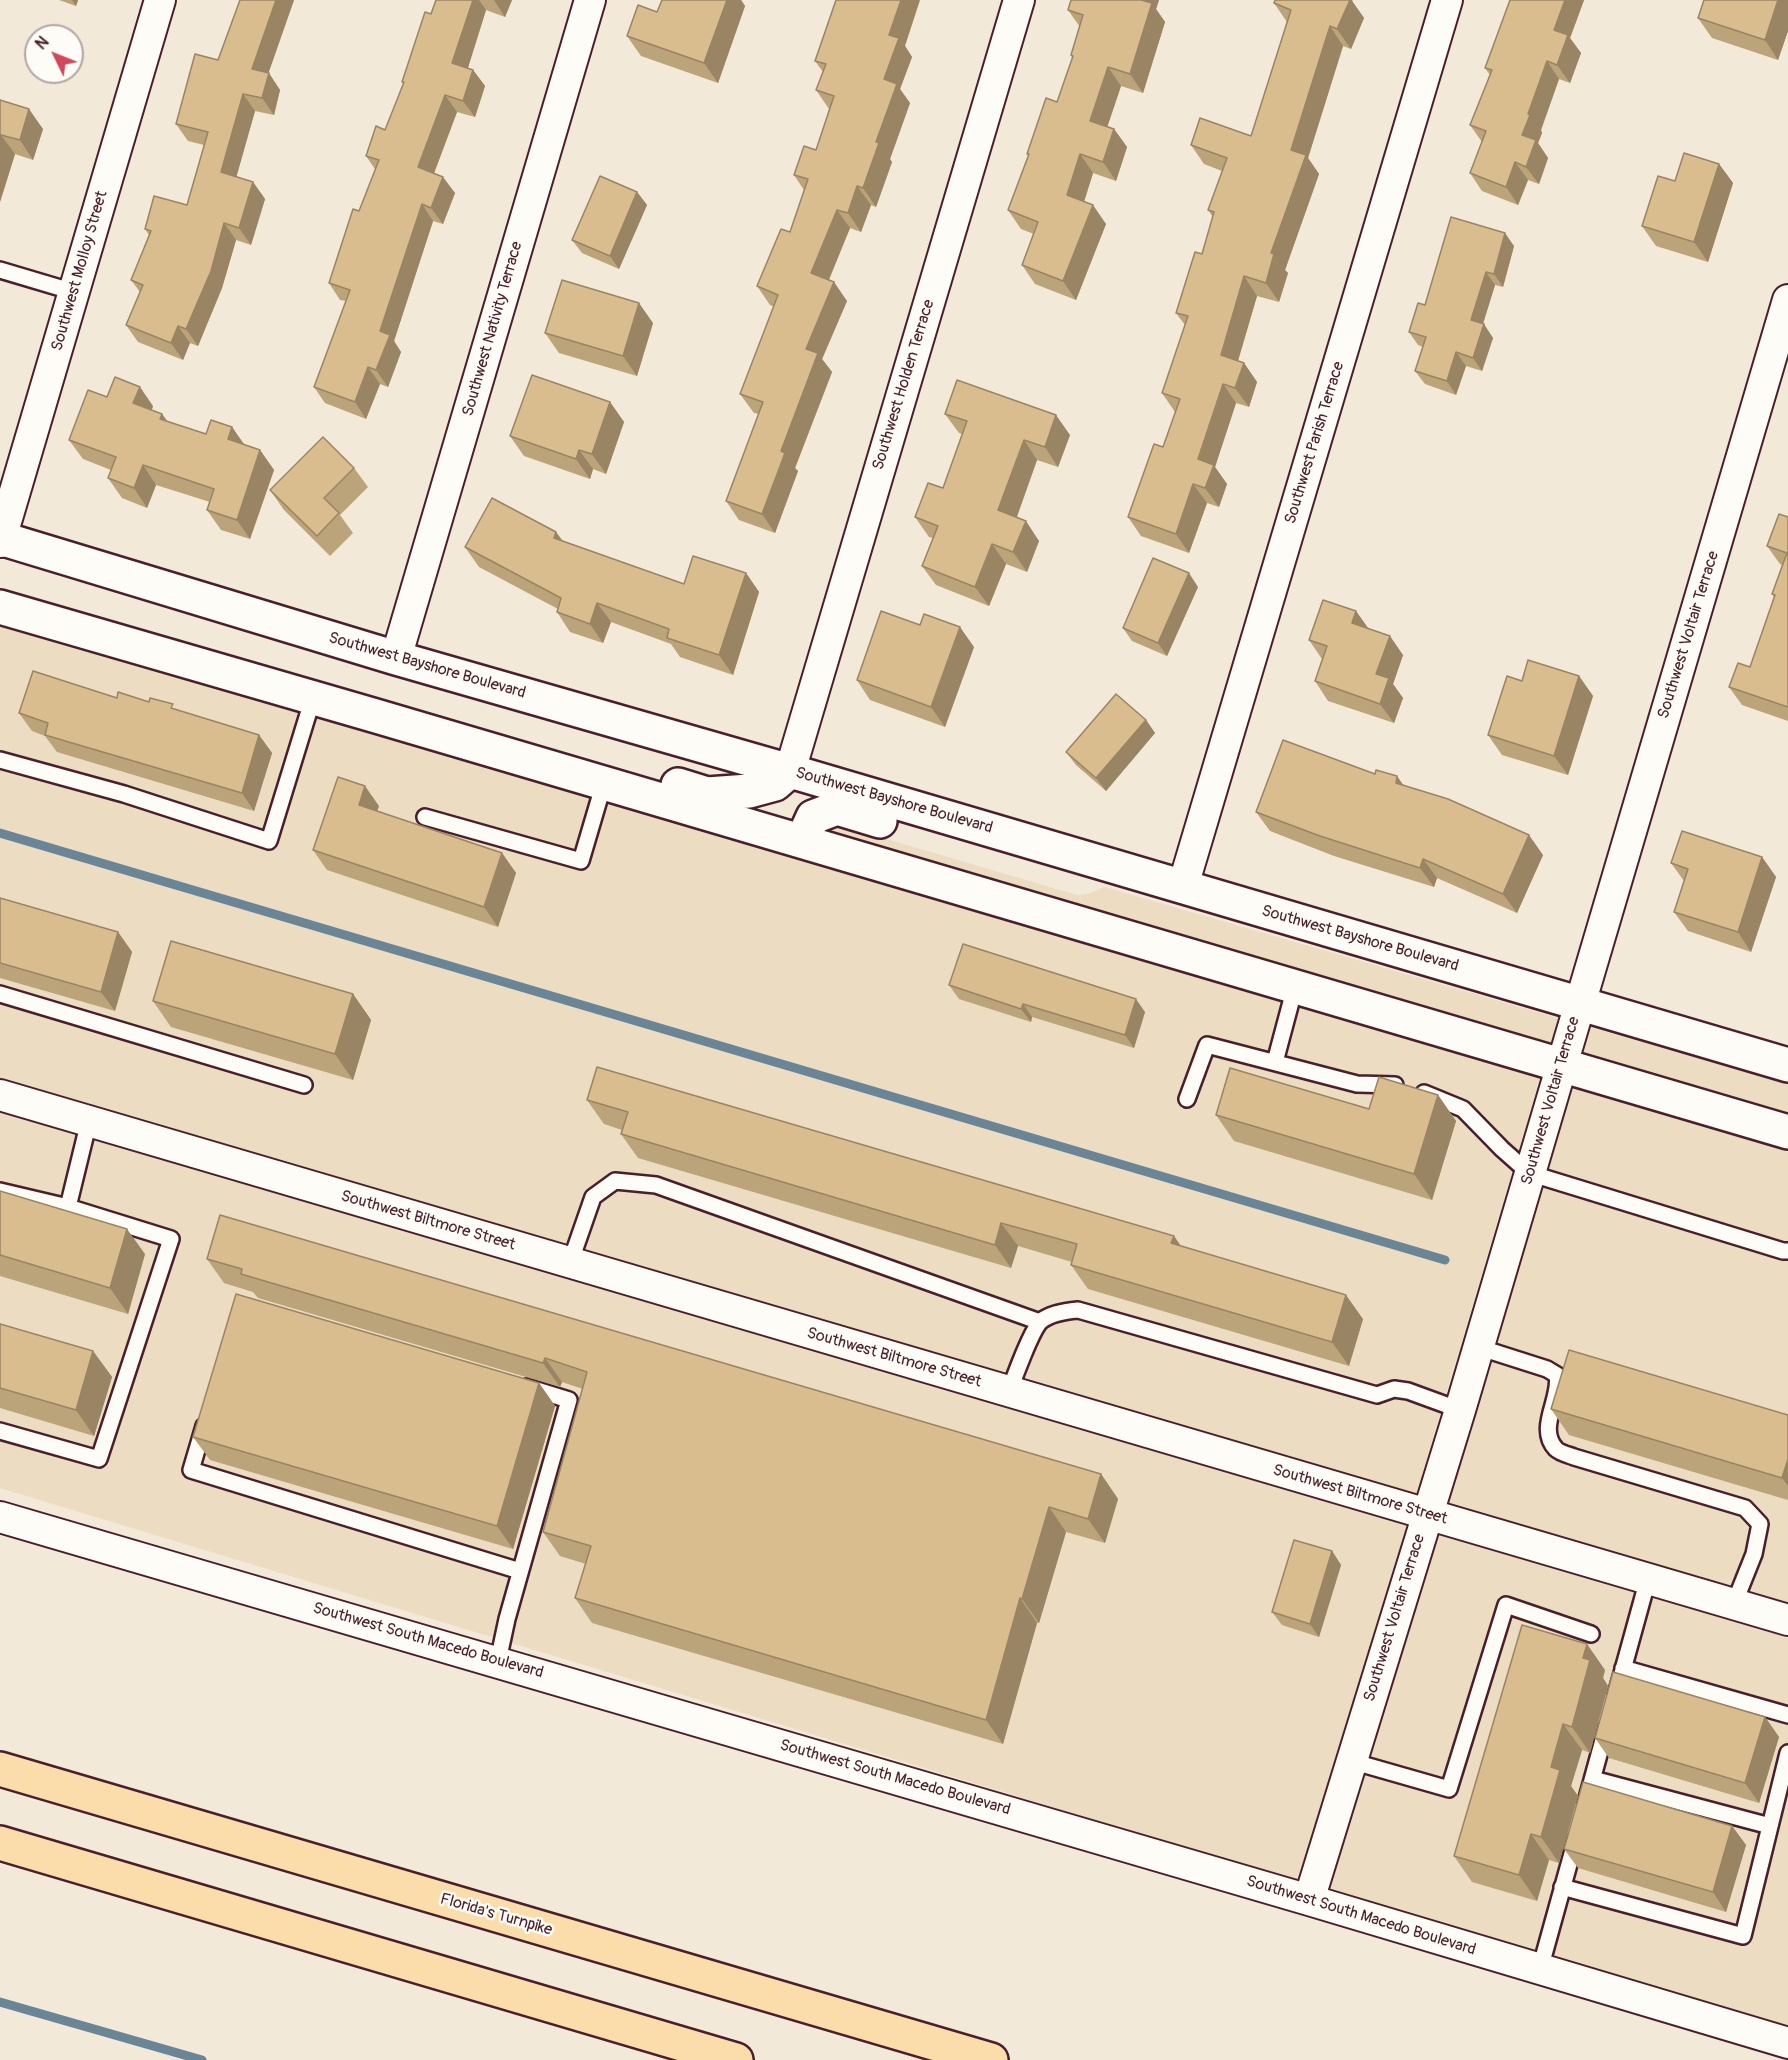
<!DOCTYPE html>
<html>
<head>
<meta charset="utf-8">
<style>
	body { margin:0 }
	#map { position:relative; width:1788px; height:2060px; overflow:hidden; background:#f2e9d8; font-family:Pangolin,sans-serif }
	canvas { display:block }
	.north { position:absolute; left:24px; top:24px; width:60px; height:60px; box-sizing:border-box; background:#fdfcf7; border:2px solid #b5a4a5; border-radius:50%; rotate:313deg; font-size:16px; font-weight:700; line-height:24px; text-align:center; color:#4a1f2b }
	.north::after { content:''; display:block; margin:auto; width:21px; height:27px; background:#d1495b; clip-path:polygon(50% 0,100% 100%,50% 72%,0 100%) }
</style>
</head>
<body>
<div id="map">
<canvas width="1788" height="2060"></canvas>
<div class="north">N</div>
</div>
<script>
const ctx = document.querySelector('canvas').getContext('2d');
ctx.lineJoin = 'round';
function fill(path, color) { ctx.fillStyle = color; ctx.fill(path, 'evenodd'); }
function strokePath(path, color, width, dash) { ctx.strokeStyle = color; ctx.lineWidth = width; ctx.lineCap = dash ? 'butt' : 'round'; ctx.setLineDash(dash || []); ctx.stroke(path); }
function label(font, color, halo, rows, align = 'center') {
  ctx.font = font + ' Pangolin,sans-serif'; ctx.lineWidth = 5; ctx.setLineDash([]); ctx.textBaseline = 'middle'; ctx.strokeStyle = halo; ctx.fillStyle = color; for (const [text, x, y, turn = 0] of rows) {
    ctx.save(); ctx.translate(x, y); ctx.rotate((+turn || 0) * Math.PI / 180); ctx.textAlign = isNaN(turn) ? turn : align; if (halo) ctx.strokeText(text, 0, 0); ctx.fillText(text, 0, 0); ctx.restore();
  }
}
fill(new Path2D(`
	M0 623 445 752 450 760 459 756 797 856 810 863 812 861 1541 1075 1416 1495 0 1080Z
	M839 825 1077 895 1088 894 1105 887 1558 1018 1550 1045 825 832 826 830Z
	M1589 1027 1788 1084V1116L1581 1055Z
	M1573 1084 1788 1148V1604L1448 1504Z
	M0 1112 1407 1524 1297 1881 0 1488Z
	M1439 1534 1788 1636V2031L1329 1890Z`), '#ebdcc2');
strokePath(new Path2D(`
	M0 833 1445 1260
	M0 2002 202 2060`), '#698596', 9);
const lane = new Path2D(`
	M0 270 74 292
	M0 760 124 794 269 841 313 698
	M425 817 581 861 604 783
	M0 994 304 1085
	M1275 1062 1295 987
	M1424 1093 1463 1109 1502 1149 1529 1173 1783 1251H1788
	M1187 1099 1207 1045 1357 1084 1395 1085
	M0 1191 68 1207 89 1121
	M570 1263 593 1197 615 1181 656 1185 1040 1322
	M1478 1347 1547 1369 1557 1375C1562 1398 1536 1428 1556 1449 1560 1453 1569 1455 1574 1457L1745 1508 1760 1524 1754 1554 1734 1604
	M1009 1392C1014 1378 1032 1329 1041 1321 1051 1313 1066 1311 1078 1310L1377 1395 1394 1389 1408 1391 1460 1410
	M204 1426 191 1470 520 1571
	M0 1431 99 1459 171 1239 68 1207
	M498 1661 507 1619 569 1400 527 1387
	M1623 1668 1788 1715
	M1616 1695 1648 1579
	M1351 1761 1449 1789 1506 1605 1591 1634
	M1593 1779 1770 1826
	M1586 1802 1606 1729
	M1562 1887 1743 1936 1788 1753
	M1540 1969 1576 1839`);
const street = new Path2D(`
	M0 542 160 0
	M396 658 590 0
	M790 771 1019 0
	M1183 886 1447 0
	M0 1095 1788 1620
	M0 1517 1309 1900 1788 2043
	M1309 1900 1460 1410 1788 300`);
const secondary = new Path2D(`
	M0 538 396 658 790 771 1788 1065
	M0 607 376 716 1788 1132
	M678 785 707 794 749 791 775 784 790 771
	M802 841 813 817 837 808 880 821`);
const highway = new Path2D(`
	M0 1769 991 2060
	M0 1843 736 2060`);
strokePath(lane, '#4a1f2b', 20);
strokePath(street, '#4a1f2b', 34);
strokePath(secondary, '#4a1f2b', 38);
strokePath(highway, '#4a1f2b', 38);
strokePath(lane, '#fdfcf7', 15);
strokePath(street, '#fdfcf7', 30);
strokePath(secondary, '#fdfcf7', 33);
strokePath(highway, '#fbddab', 33);
fill(new Path2D(`
	M59 0H78L76 6Z
	M294 0 268 73 280 90 274 115 255 111 236 177 253 182 265 199 251 245 236 240 222 288 198 346 190 343 183 360 138 342 126 325 140 292 131 280 149 235 145 229 187 205 204 145 188 141 176 124 218 60Z
	M436 0H512L505 17 486 10 468 68 473 70 485 86 475 117 457 112 434 173 455 193 443 224 433 221 394 341 401 352 388 387 380 384 366 419 325 403 314 387 346 301 340 300 329 283 359 211 375 169 366 156 385 130 404 83 402 82Z
	M662 0H741L745 6 718 83 641 56 627 36 657 12Z
	M1071 0H1159L1156 9 1165 22 1143 93 1121 86 1107 126 1114 129 1127 147 1116 181 1093 173 1084 202 1106 224 1076 300 1035 284 1022 265 1034 234 1021 229 1008 210 1029 156 1027 154 1057 102 1072 58 1071 55 1080 27 1068 10Z
	M1510 0H1584L1570 38 1581 53 1570 83 1559 79 1541 130 1542 133 1538 143 1548 158 1539 184 1528 180 1518 205 1482 191 1470 173 1482 142 1470 125 1490 75 1485 68Z
	M1703 0H1788V31L1778 60 1712 38 1698 18 1703 1Z
	M1352 1 1364 18 1351 49 1343 46 1308 158 1319 174 1285 270 1288 273 1279 302 1257 296 1238 361 1244 363 1257 382 1249 407 1236 403 1215 467 1227 484 1219 507 1207 503 1189 553 1141 536 1128 517 1163 447 1175 412 1162 393 1185 325 1176 313 1202 254 1213 217 1208 210 1222 171 1204 164 1191 145 1251 136 1287 22 1274 3Z
	M905 46 912 57 900 89 910 103 890 159 892 162 876 207 871 205 861 232 850 228 829 280 847 301 822 359 832 372 795 468 798 471 775 533 739 520 726 501 759 414 754 413 740 394 774 307 770 305 757 286 790 232 804 190 794 175 816 150 829 109 816 90 823 72 815 61Z
	M0 100 43 129 33 160 15 154 0 202Z
	M1719 164 1733 183 1708 262 1656 246 1642 226 1675 181Z
	M637 192 647 205 619 269 582 253 572 240Z
	M1514 246 1503 287 1495 285 1483 324 1493 338 1482 371 1466 366 1456 395 1425 384 1415 371 1423 347 1418 345 1409 332Z
	M653 323 637 376 559 353 545 333Z
	M107 397 153 406 152 410 162 414 168 422 206 434 232 427 244 445 260 450 274 470 250 539 221 530 207 510 210 502 156 485 147 508 122 498 108 478 111 470 83 459 69 440Z
	M610 402 624 422 606 474 593 469 590 479 524 456 510 436Z
	M945 414 1070 435 1058 467 1037 460 1017 517 1039 541 1027 572 1006 564 989 606 936 585 922 566 933 538 929 537 915 517 943 488 962 434 959 433Z
	M354 468 368 487 340 515 353 533 330 556 284 510 270 490Z
	M1788 517V721L1742 705 1729 687 1750 667 1774 597 1772 594 1782 565 1780 564 1767 546Z
	M556 532 563 541 684 584 746 573 759 592 733 675 680 657 671 644 611 622 603 643 570 632 557 612 558 609 479 567 465 547Z
	M1198 587 1167 656 1132 641 1123 628Z
	M1356 611 1368 628 1403 655 1393 684 1403 698 1394 723 1328 701 1315 681 1322 659 1309 640Z
	M974 647 945 727 870 700 857 680Z
	M1579 676 1593 696 1568 775 1502 755 1488 735 1522 681Z
	M177 710 259 735 272 753 254 811 57 752 45 736 32 731 19 713Z
	M1146 720 1155 733 1106 791 1076 765 1066 752Z
	M1375 774 1404 785 1543 855 1517 913 1437 878 1434 887 1334 856 1270 831 1256 812Z
	M379 806 377 811 502 853 516 873 498 927 327 870 313 850Z
	M1762 857 1776 877 1751 952 1688 931 1674 912 1684 881 1671 863Z
	M0 898 118 932 132 952 115 1011 0 978Z
	M949 985 1145 1012 1134 1048 1032 1017 1031 1022 959 999Z
	M353 994 371 1020 353 1080 171 1027 153 1001Z
	M1438 1095 1456 1121 1432 1200 1234 1141 1216 1115 1369 1109Z
	M587 1100 1174 1236 1181 1246 1363 1319 1349 1366 1088 1289 1071 1265 1072 1262 1018 1246 1011 1268 638 1158 621 1134 622 1130 604 1124Z
	M0 1191 145 1254 128 1314 0 1276Z
	M207 1259 1101 1474 1118 1499 1105 1543 1066 1532 1039 1623H1037L1003 1744 592 1623 575 1598 586 1564 560 1556 543 1532 583 1389 562 1382 560 1387 258 1298 253 1292 224 1283Z
	M0 1324 93 1351 112 1377 94 1436 0 1408Z
	M539 1383 555 1406 513 1549 210 1460 193 1437Z
	M1551 1409 1788 1415V1500L1569 1435Z
	M1332 1551 1341 1565 1319 1637 1282 1625 1272 1612Z
	M1605 1670 1603 1678 1608 1686 1590 1753 1582 1750 1571 1786 1578 1796 1559 1863 1549 1860 1537 1901 1472 1882 1454 1856Z
	M1765 1717 1779 1737 1759 1803 1609 1758 1595 1738Z
	M1732 1826 1746 1845 1726 1912 1578 1868 1564 1849Z`), '#bba37a');
fill(new Path2D(`
	M72 0H78L76 6Z
	M276 0H294L264 86 252 69Z
	M473 0H479L486 10 464 80 452 63Z
	M494 0H512L505 17Z
	M727 0H741L745 6 718 83 704 63Z
	M901 0H920L905 46 912 57 900 89 910 103 890 159 892 162 876 207 863 188 876 142 889 35Z
	M1140 0H1159L1156 9 1165 22 1143 93 1130 74Z
	M1340 0H1353L1352 1 1364 18 1351 49 1337 29Z
	M1565 0H1584L1570 38 1581 53 1570 83 1557 65 1554 30Z
	M1778 0H1788V31L1778 60 1765 40Z
	M1330 26 1343 46 1308 158 1319 174 1285 270 1288 273 1279 302 1266 283 1271 253 1291 150Z
	M1547 61 1559 79 1541 130 1542 133 1538 143 1548 158 1539 184 1526 167 1522 135 1528 114Z
	M1108 67 1121 86 1103 140 1090 121Z
	M473 70 485 86 475 117 463 101Z
	M269 73 280 90 274 115 262 98Z
	M243 94 255 111 233 189 221 172Z
	M445 95 457 112 430 184 418 167Z
	M29 109 43 129 33 160 20 140Z
	M1114 129 1127 147 1116 181 1103 162Z
	M1 135 15 154 0 202V139Z
	M1080 154 1093 173 1080 214 1067 195Z
	M1515 162 1528 180 1518 205 1506 187Z
	M1719 164 1733 183 1708 262 1694 242Z
	M443 177 455 193 443 224 431 208Z
	M253 182 265 199 251 245 239 228Z
	M857 186 871 205 861 232 848 213Z
	M637 192 647 205 619 269 610 256Z
	M422 204 433 221 394 341 401 352 388 387 376 370 380 331Z
	M1093 205 1106 224 1076 300 1063 281Z
	M837 210 850 228 824 291 811 273Z
	M224 223 236 240 222 288 198 346 186 329Z
	M1505 233 1514 246 1503 287 1494 274Z
	M1486 272 1495 285 1480 333 1471 320Z
	M1244 276 1257 296 1234 374 1221 355Z
	M834 282 847 301 822 359 832 372 795 468 798 471 775 533 762 514 781 451 806 349Z
	M639 303 653 323 637 376 623 356Z
	M1484 324 1493 338 1482 371 1473 358Z
	M178 326 190 343 183 360 171 343Z
	M1456 352 1466 366 1456 395 1447 381Z
	M1244 363 1257 382 1249 407 1235 388Z
	M368 367 380 384 366 419 355 402Z
	M1223 384 1236 403 1215 467 1227 484 1219 507 1205 488 1198 459Z
	M140 387 153 406 147 422 133 403Z
	M610 402 624 422 606 474 592 454Z
	M162 414 176 434 160 419Z
	M1056 415 1070 435 1058 467 1045 447Z
	M232 427 246 447 228 439Z
	M1024 440 1037 460 1012 530 998 510Z
	M260 450 274 470 250 539 237 520Z
	M579 450 593 469 590 479 576 459Z
	M143 465 156 485 147 508 134 488Z
	M1193 484 1207 503 1189 553 1176 534Z
	M1026 521 1039 541 1027 572 1013 552Z
	M556 532 570 552 554 538Z
	M992 544 1006 564 989 606 975 587Z
	M746 573 759 592 733 675 719 655Z
	M1189 573 1198 587 1167 656 1158 643Z
	M597 603 611 622 603 643 590 624Z
	M1356 611 1370 631 1352 623Z
	M960 627 974 647 945 727 931 707Z
	M1390 636 1403 655 1393 684 1403 698 1394 723 1380 704 1376 674Z
	M1579 676 1593 696 1568 775 1554 756Z
	M1146 720 1155 733 1106 791 1096 778Z
	M259 735 272 753 254 811 242 793Z
	M1397 776 1411 796 1396 783Z
	M365 786 379 806 372 825 359 805Z
	M1529 835 1543 855 1517 913 1503 894Z
	M502 853 516 873 498 927 484 907Z
	M1762 857 1776 877 1751 952 1738 932Z
	M1423 859 1437 878 1434 887 1420 868Z
	M118 932 132 952 115 1011 101 992Z
	M353 994 371 1020 353 1080 335 1054Z
	M1136 999 1145 1012 1134 1048 1125 1035Z
	M1023 1004 1032 1017 1031 1022 1021 1009Z
	M1438 1095 1456 1121 1432 1200 1414 1174Z
	M1001 1223 1018 1246 1011 1268 995 1245Z
	M127 1229 145 1254 128 1314 110 1288Z
	M1174 1236 1190 1260 1171 1243Z
	M1346 1295 1363 1319 1349 1366 1332 1342Z
	M93 1351 112 1377 94 1436 76 1410Z
	M545 1358 562 1382 560 1387 543 1363Z
	M539 1383 555 1406 513 1549 497 1526Z
	M1788 1459V1486L1782 1478Z
	M1101 1474 1118 1499 1105 1543 1088 1519Z
	M1049 1507 1066 1532 1039 1623 1022 1599Z
	M1332 1551 1341 1565 1319 1637 1310 1624Z
	M1020 1598 1037 1623 1003 1744 986 1720Z
	M1587 1644 1605 1670 1603 1678 1608 1686 1590 1753 1572 1727 1583 1658Z
	M1765 1717 1779 1737 1759 1803 1745 1783Z
	M1563 1724 1582 1750 1571 1786 1578 1796 1559 1863 1541 1837 1551 1767Z
	M1732 1826 1746 1845 1726 1912 1713 1892Z
	M1531 1834 1549 1860 1537 1901 1519 1875Z`), '#998463');
const building = new Path2D(`
	M240 0H276L252 69 269 73 262 98 243 94 221 172 253 182 239 228 224 223 211 271 186 329 178 326 171 343 126 325 143 285 131 280 151 231 145 229 154 196 187 205 208 132 176 124 195 54 218 60Z
	M436 0H473L452 63 473 70 463 101 445 95 418 167 443 177 431 208 422 204 380 331 390 335 376 370 368 367 355 402 314 387 350 290 329 283 353 209 359 211 379 160 366 156 376 126 385 130 404 82H402L425 12 431 14Z
	M662 0H727L704 63 627 36 638 5 657 12Z
	M836 0H901L889 35 899 38 884 79 897 84 876 142 879 143 863 188 857 186 848 213 837 210 811 273 834 282 806 349 818 353 781 451 785 453 762 514 726 501 763 402 740 394 778 295 757 286 781 229 790 232 808 179 794 175 804 146 816 150 834 96 816 90 826 64 815 61Z
	M1071 0H1141L1152 3 1130 74 1108 67 1090 121 1114 129 1103 162 1080 154 1067 195 1093 205 1063 281 1022 265 1038 222 1008 210 1029 154H1027L1046 98 1057 102 1073 56 1071 55 1083 15 1068 10Z
	M1275 0H1350L1337 29 1330 26 1291 150 1306 155 1271 253 1274 254 1266 283 1244 276 1221 355 1244 363 1235 388 1223 384 1198 459 1214 465 1205 488 1193 484 1176 534 1128 517 1154 444 1163 447 1180 399 1162 393 1188 316 1176 313 1195 252 1202 254 1214 212 1208 210 1227 158 1191 145 1200 118 1251 136 1291 10 1274 3Z
	M1510 0H1565L1554 30 1568 35 1557 65 1547 61 1528 114 1530 115 1522 135 1536 140 1526 167 1515 162 1506 187 1470 173 1486 131 1470 125 1492 70 1485 68Z
	M1704 0H1778L1765 40 1698 18Z
	M0 100 29 109 20 140 1 135 0 139Z
	M1684 153 1719 164 1694 242 1642 226 1658 176 1675 181Z
	M600 176 637 192 610 256 572 240Z
	M1451 217 1505 233 1494 274 1486 272 1471 320 1484 324 1473 358 1456 352 1447 381 1415 371 1426 337 1409 332 1418 303 1425 305Z
	M562 280 639 303 623 356 545 333Z
	M532 375 610 402 592 454 579 450 576 459 510 436Z
	M115 377 140 387 133 403 162 414 160 419 206 434 211 420 232 427 228 439 260 450 237 520 207 510 214 489 143 465 134 488 108 478 116 457 69 440 88 390 107 397Z
	M957 380 1056 415 1045 447 1024 440 998 510 1026 521 1013 552 992 544 975 587 922 566 938 526 915 517 928 483 943 488 967 421 945 414Z
	M323 437 354 468 324 498 339 513 317 536 270 490Z
	M492 498 556 532 554 538 684 584 693 556 746 573 719 655 667 638 669 629 597 603 590 624 557 612 561 598 465 547Z
	M1779 514 1788 517V707L1729 687 1738 663 1750 667 1775 595 1772 594 1787 553 1767 546Z
	M1153 558 1189 573 1158 643 1123 628Z
	M1323 600 1356 611 1352 623 1390 636 1376 674 1389 678 1380 704 1315 681 1327 646 1309 640Z
	M881 611 920 625 924 614 960 627 931 707 857 680Z
	M1528 660 1579 676 1554 756 1488 735 1507 676 1522 681Z
	M33 671 117 698 118 692 149 702 150 698 173 704 171 708 259 735 242 793 45 735 48 723 19 713Z
	M1116 694 1146 720 1096 778 1066 752Z
	M1283 740 1375 774 1376 770 1397 776 1396 783 1448 799 1529 835 1503 894 1423 859 1420 868 1320 836 1256 812Z
	M338 777 365 786 359 805 502 853 484 907 313 850Z
	M1682 831 1762 857 1738 932 1674 912 1688 869 1671 863Z
	M0 898 118 932 101 992 0 963Z
	M171 941 353 994 335 1054 153 1001Z
	M963 944 1136 999 1125 1035 1023 1004 1021 1009 949 985Z
	M597 1067 1174 1236 1171 1243 1346 1295 1332 1342 1071 1265 1077 1244 1001 1223 995 1245 621 1134 628 1112 587 1100Z
	M1230 1068 1369 1109 1379 1077 1438 1095 1414 1174 1216 1115Z
	M0 1191 127 1229 110 1288 0 1255Z
	M220 1215 1101 1474 1088 1519 1049 1507 1022 1599 1020 1598 986 1720 575 1598 591 1546 543 1532 587 1372 545 1358 543 1363 241 1274 242 1269 207 1259Z
	M236 1294 539 1383 497 1526 193 1437Z
	M0 1324 93 1351 76 1410 0 1388Z
	M1569 1350 1788 1415V1459L1782 1478 1551 1409Z
	M1294 1540 1332 1551 1310 1624 1272 1612Z
	M1522 1625 1587 1644 1583 1658 1590 1660 1572 1727 1563 1724 1551 1767 1560 1770 1541 1837 1531 1834 1519 1875 1454 1856Z
	M1613 1672 1765 1717 1745 1783 1595 1738Z
	M1583 1782 1732 1826 1713 1892 1564 1849Z`);
fill(building, '#dabd8e');
strokePath(building, '#998463', 1.5);
label('16px', '#4a1f2b', '#fdfcf7', [
	["Southwest Molloy Street",80,271,-74],
	["Southwest Nativity Terrace",493,329,-74],
	["Southwest Holden Terrace",904,385,-73],
	["Southwest Parish Terrace",1315,443,-73],
	["Southwest Voltair Terrace",1689,635,-73],
	["Southwest Bayshore Boulevard",427,666,16],
	["Southwest Bayshore Boulevard",894,801,16],
	["Southwest Bayshore Boulevard",1360,939,16],
	["Southwest Voltair Terrace",1551,1101,-74],
	["Southwest Biltmore Street",428,1221,16],
	["Southwest Biltmore Street",894,1358,16],
	["Southwest Biltmore Street",1360,1495,16],
	["Southwest Voltair Terrace",1395,1618,-73],
	["Southwest South Macedo Boulevard",428,1641,16],
	["Southwest South Macedo Boulevard",895,1778,16],
	["Florida's Turnpike",496,1915,16],
	["Southwest South Macedo Boulevard",1361,1916,17]
]);
</script>
</body>
</html>
